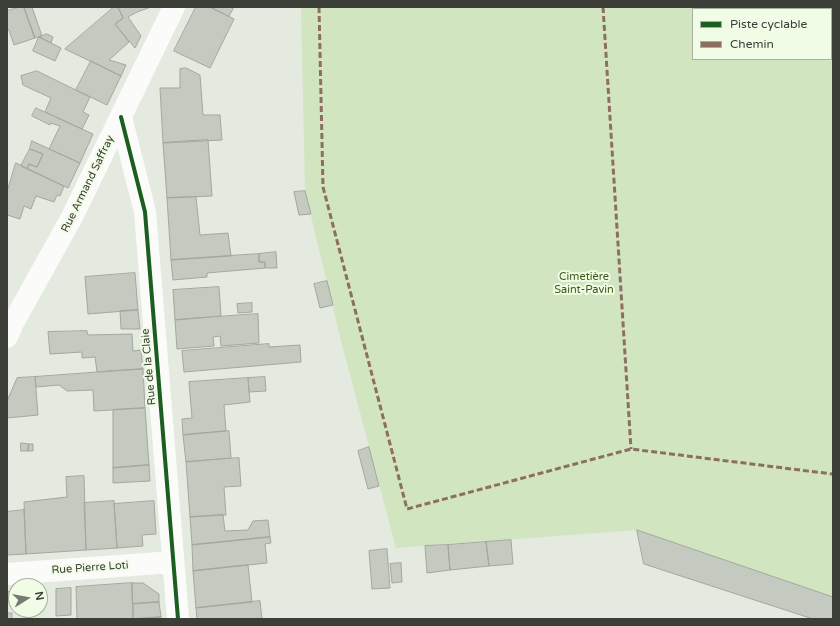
<!DOCTYPE html>
<html>
<head>
<meta charset="utf-8">
<style>
	body { margin:0 }
	#map { position:relative; width:840px; height:626px; overflow:hidden; background:#e4eadf; font-family:"Varela Round",sans-serif }
	canvas { display:block }
	.frame { position:absolute; inset:0; border:8px solid #3a3e36; pointer-events:none }
	.legend { position:absolute; left:692px; top:8px; width:140px; height:52px; box-sizing:border-box; background:#f1fce7; border:1px solid #a8b0a0; margin:0; padding:5px 7px; list-style:none; font-size:12px; color:#3a3e36 }
	.legend li { display:flex; align-items:center; gap:8px; height:20px }
	.legend b { width:20px; border:1px solid #a8b0a0 }
	.north { position:absolute; left:8px; top:578px; width:40px; height:40px; box-sizing:border-box; background:#f1fce7; border:1px solid #a8b0a0; border-radius:50%; rotate:79deg; font-size:11px; font-weight:700; line-height:16px; text-align:center; color:#3a3e36 }
	.north::after { content:''; display:block; margin:auto; width:14px; height:18px; background:#767a71; clip-path:polygon(50% 0,100% 100%,50% 72%,0 100%) }
</style>
</head>
<body>
<div id="map">
<canvas width="840" height="626"></canvas>
<div class="frame"></div>
<ul class="legend">
<li><b style="height:5px;background:#1b5e20"></b>Piste cyclable</li>
<li><b style="height:5px;background:#8d6e63"></b>Chemin</li>
</ul>
<div class="north">N</div>
</div>
<script>
const ctx = document.querySelector('canvas').getContext('2d');
ctx.lineJoin = 'round';
function fill(path, color) { ctx.fillStyle = color; ctx.fill(path, 'evenodd'); }
function strokePath(path, color, width, dash) { ctx.strokeStyle = color; ctx.lineWidth = width; ctx.lineCap = dash ? 'butt' : 'round'; ctx.setLineDash(dash || []); ctx.stroke(path); }
function label(font, color, halo, rows, align = 'center') {
  ctx.font = font + ' "Varela Round",sans-serif'; ctx.lineWidth = 4; ctx.setLineDash([]); ctx.textBaseline = 'middle'; ctx.strokeStyle = halo; ctx.fillStyle = color; for (const [text, x, y, turn = 0] of rows) {
    ctx.save(); ctx.translate(x, y); ctx.rotate((+turn || 0) * Math.PI / 180); ctx.textAlign = isNaN(turn) ? turn : align; if (halo) ctx.strokeText(text, 0, 0); ctx.fillText(text, 0, 0); ctx.restore();
  }
}
fill(new Path2D(`
	M301 7H833V597L637 530 396 548 340 337 305 191ZM693 9H831V59H693Z`), '#d2e5c1');
const building = new Path2D(`
	M20 7H24L35 38 14 45 9 30H7V11Z
	M24 7H32L42 36 35 38Z
	M114 7H118L123 18 115 24 129 42 109 60 126 65 121 76 65 49Z
	M118 7H151L137 12 128 17 141 36 135 48 115 24 123 18Z
	M196 7H210L234 19 210 68 174 51Z
	M210 7H234L229 16Z
	M47 34 53 37 51 43 39 37Z
	M39 37 61 48 55 61 33 51Z
	M91 61 121 76 107 105 76 90Z
	M186 68 200 75 203 115H220L222 140 163 143 160 88H180V69Z
	M37 71 90 97 83 112 89 115 82 129 45 112 51 98 23 85 21 76Z
	M36 108 93 134 80 163 49 149 60 126 51 123 50 125 32 116Z
	M208 140 212 196 167 198 163 143Z
	M32 141 80 163 68 188 27 169 29 164 37 167 43 154 30 149Z
	M30 149 43 154 37 167 29 164 27 169 21 166Z
	M16 163 64 186 60 196 57 195 54 202 36 196 31 209 24 206 20 219 7 215V192Z
	M305 191 311 214 299 215 294 192Z
	M196 197 200 235 228 233 231 256 171 260 167 198Z
	M276 252 277 268H265V262H259V254Z
	M259 254V262H265V268L207 273V277L173 280 171 260Z
	M135 273 138 310 88 314 85 277Z
	M327 281 333 305 320 308 314 284Z
	M219 287 221 316 175 320 173 290Z
	M252 303V312L238 313 237 304Z
	M138 310 140 329H121L120 311Z
	M258 314 259 343 221 346 220 336 213 337 214 346 177 349 175 320Z
	M87 331 88 335 132 334 133 351 141 350 143 369 97 372 95 357 82 358V352L50 354 48 332Z
	M269 344V347L300 345 301 362 184 372 182 351Z
	M143 369 145 408 94 411 93 390 67 391 59 385 36 387 35 377Z
	M35 377 38 415 7 418V401L17 378Z
	M265 377 266 391 249 392 248 378Z
	M248 378 250 402 224 405 226 431 183 435 182 419 192 418 189 382Z
	M145 408 149 465 113 468V410Z
	M229 431 231 458 186 462 183 435Z
	M21 443 29 444 28 451H21Z
	M29 444H33V451H28Z
	M369 447 379 486 368 489 358 451Z
	M239 458 241 486 224 487 226 515 190 517 186 462Z
	M149 465 150 481 113 483V468Z
	M84 476 86 550 26 554 24 502 67 497 66 477Z
	M114 501 117 548 86 550 84 503Z
	M154 501 156 534 142 535 143 546 117 548 114 504Z
	M24 510 26 554 7 555V512Z
	M223 515 225 531 248 530 253 521 268 520 270 537 192 545 190 517Z
	M637 530 833 597V619H813L644 564Z
	M270 537 271 543 265 544 267 563 193 571 192 545Z
	M511 540 513 564 489 566 486 542Z
	M486 542 489 566 450 570 448 545Z
	M448 545 450 570 427 573 425 546Z
	M387 549 390 588 372 589 369 551Z
	M401 563 402 582 392 583 390 564Z
	M248 565 252 602 196 608 193 571Z
	M132 583H143L159 594V602L133 604Z
	M132 583 133 619H77L76 587Z
	M71 588V615L56 616V589Z
	M16 591V602H7V592Z
	M260 601 262 619H197L196 608Z
	M159 602 161 617 133 619V604Z
	M7 613H12V619H7Z
	M161 617V619H133Z`);
fill(building, '#c5cac1');
strokePath(building, '#a3a79f', 1);
strokePath(new Path2D(`
	M121 117 145 212 178 619
	M7 337 13 323 72 217 174 7
	M7 574 173 562`), '#fbfcfa', 22);
strokePath(new Path2D(`
	M319 7 323 187 407 509 631 449 832 474
	M603 7 631 449`), '#8d6e63', 3, [6, 3]);
strokePath(new Path2D(`
	M121 117 145 212 178 619`), '#1b5e20', 4);
label('11px', '#3a3e36', '#f1fce7', [
	["Rue Armand Saffray",88,184,-64],
	["Rue de la Claie",149,367,-95],
	["Rue Pierre Loti",90,568,-4]
]);
label('11px', '#3c5a14', '#f1fce7', [
	["Cimetière",584,277],
	["Saint-Pavin",584,290]
]);
</script>
</body>
</html>
